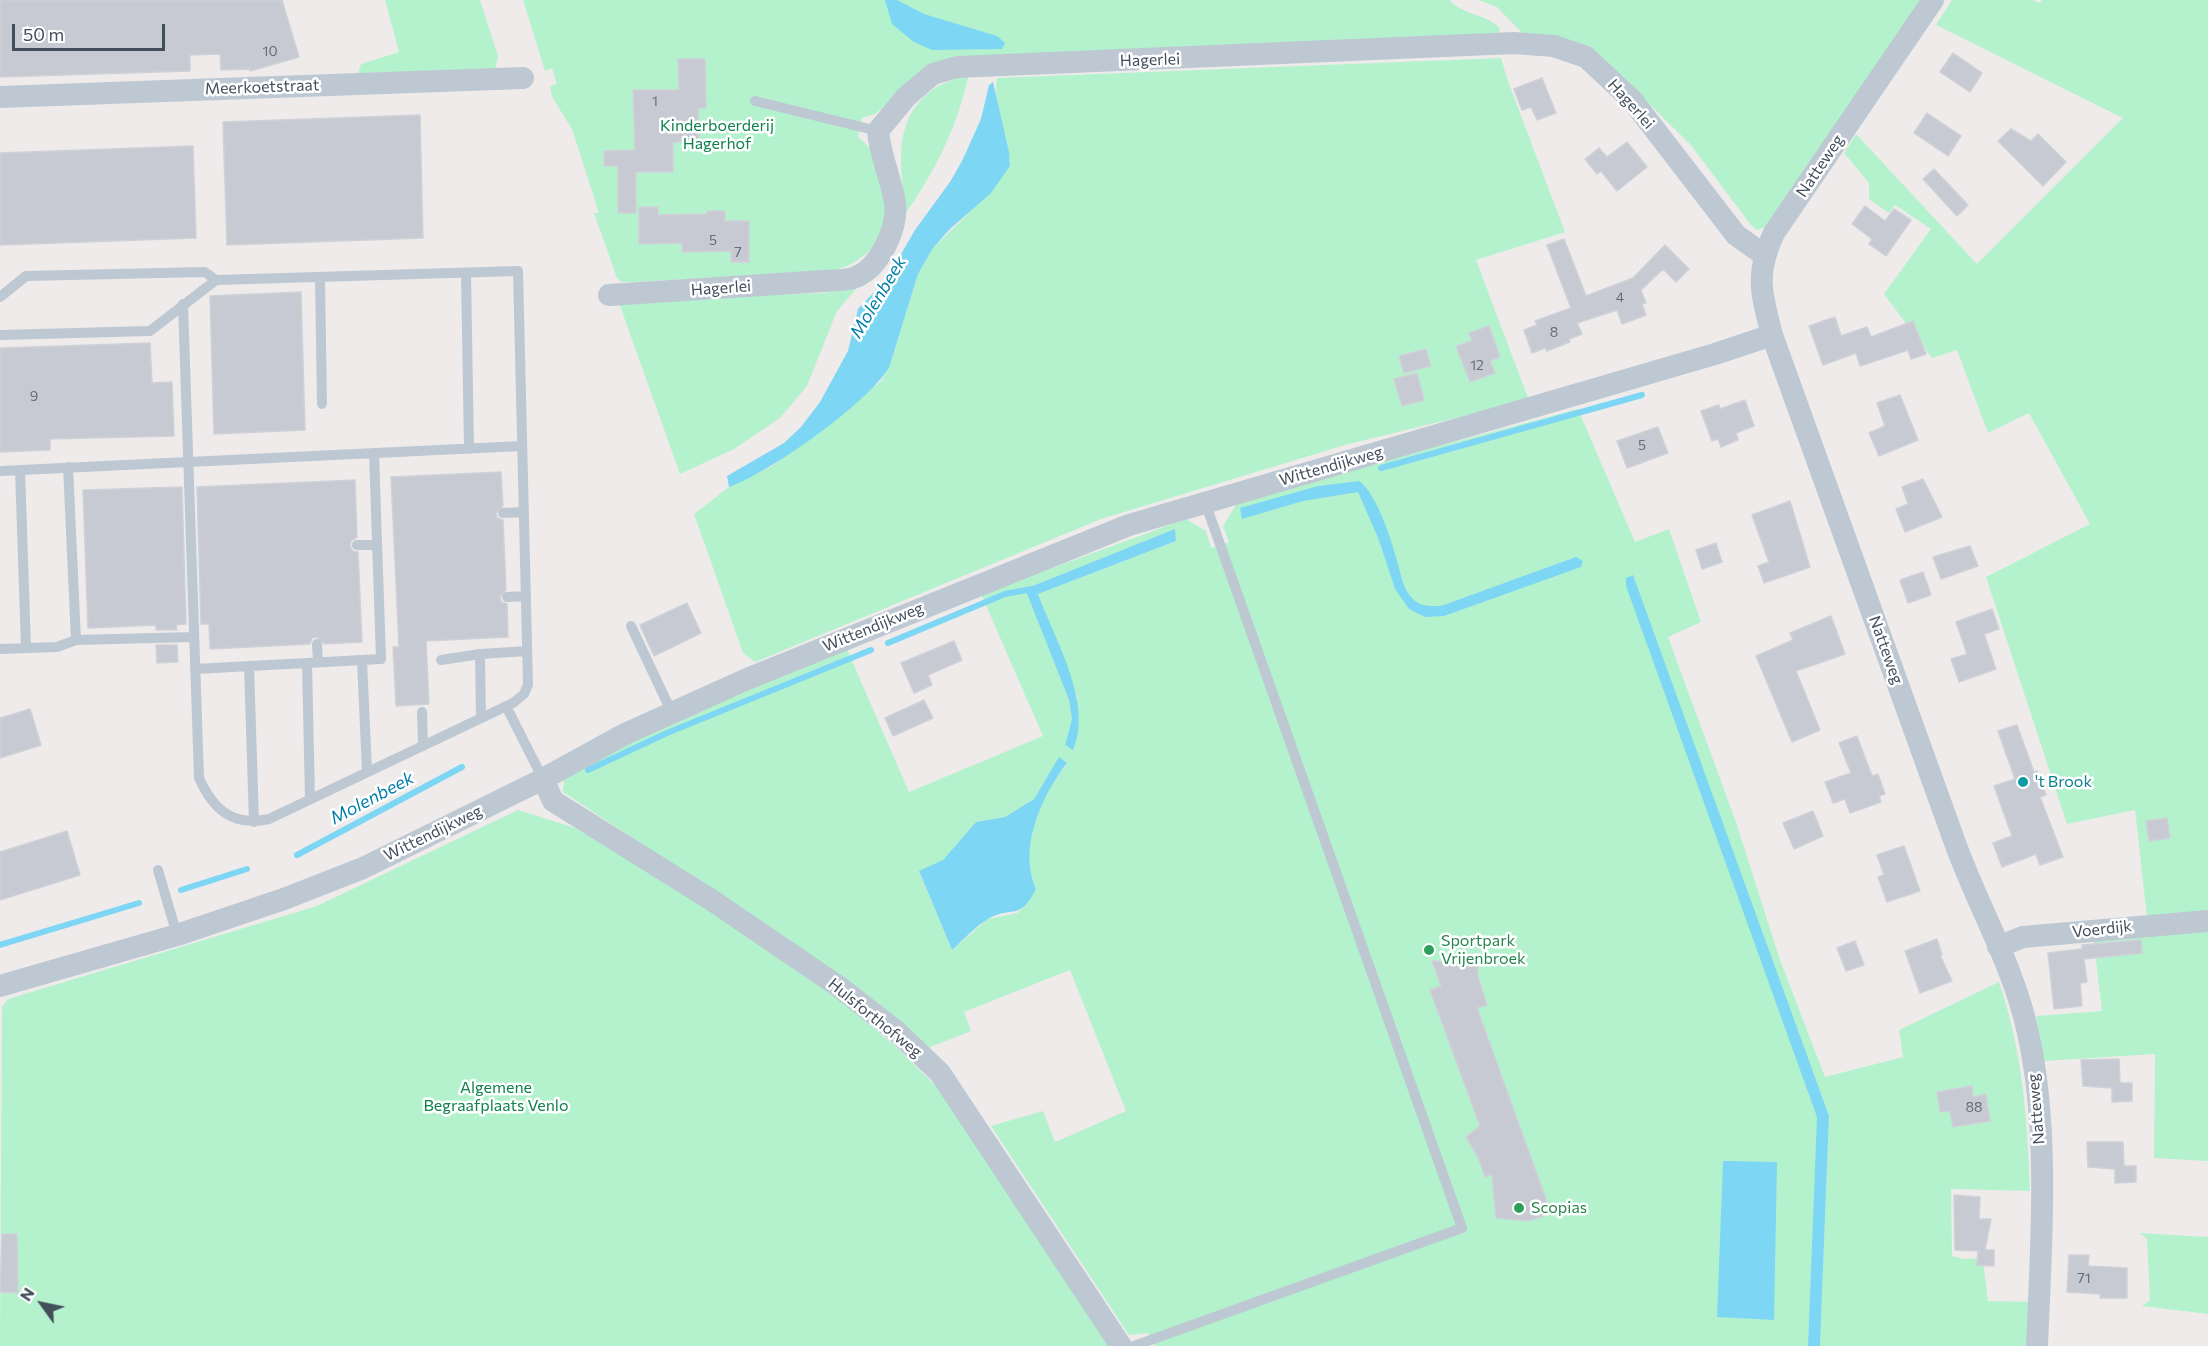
<!DOCTYPE html>
<html>
<head>
<meta charset="utf-8">
<style>
	body { margin:0 }
	#map { position:relative; width:2208px; height:1346px; overflow:hidden; background:#efebeb; font-family:Commissioner,sans-serif }
	canvas { display:block }
	.north { position:absolute; left:12px; top:1274px; width:60px; height:60px; -webkit-text-stroke:4px #fff; paint-order:stroke; rotate:303deg; font-size:16px; font-weight:700; line-height:24px; text-align:center; color:#434e5b }
	.north::after { content:''; display:block; margin:auto; width:21px; height:27px; background:#434e5b; clip-path:polygon(50% 0,100% 100%,50% 72%,0 100%) }
	.scale { position:absolute; left:12px; top:24px; width:153px; height:27px; box-sizing:border-box; border:3px solid #434e5b; border-top:0; padding-left:8px; font-size:18px; line-height:21px; white-space:nowrap; color:#434e5b; -webkit-text-stroke:4px #fff; paint-order:stroke }
</style>
</head>
<body>
<div id="map">
<canvas width="2208" height="1346"></canvas>
<div class="north">N</div>
<div class="scale">50 m</div>
</div>
<script>
const ctx = document.querySelector('canvas').getContext('2d');
ctx.lineJoin = 'round';
function fill(path, color) { ctx.fillStyle = color; ctx.fill(path, 'evenodd'); }
function strokePath(path, color, width, dash) { ctx.strokeStyle = color; ctx.lineWidth = width; ctx.lineCap = dash ? 'butt' : 'round'; ctx.setLineDash(dash || []); ctx.stroke(path); }
function label(font, color, halo, rows, align = 'center') {
  ctx.font = font + ' Commissioner,sans-serif'; ctx.lineWidth = 5; ctx.setLineDash([]); ctx.textBaseline = 'middle'; ctx.strokeStyle = halo; ctx.fillStyle = color; for (const [text, x, y, turn = 0] of rows) {
    ctx.save(); ctx.translate(x, y); ctx.rotate((+turn || 0) * Math.PI / 180); ctx.textAlign = isNaN(turn) ? turn : align; if (halo) ctx.strokeText(text, 0, 0); ctx.fillText(text, 0, 0); ctx.restore();
  }
}
fill(new Path2D(`
	M385 0H480L498 56 495 70 358 73 361 64 399 52Z
	M523 0H1449C1465 16 1484 13 1500 28L1498 36 916 81 875 114 862 118 858 137C874 150 875 156 881 175 884 182 888 190 889 198 894 233 867 261 836 270L636 282H622L617 278 594 213H599L572 129 552 97 550 86 557 84 552 68 545 71Z
	M1478 0H1922L1770 225 1757 230 1751 225 1690 144 1639 94 1522 33 1497 7Z
	M1952 0H2033L2039 3 2042 0H2208V912L2147 917 2135 810 2067 824 1986 577 2090 524 2029 413 1988 433 1957 350 1932 358 1884 294 1931 229 1895 205 1889 213 1869 199V183L1844 153 1856 134 1977 264 2123 118 1936 25Z
	M1501 58 1508 81 1565 232 1476 260 1529 400 1345 445 1101 519 755 662 743 653 694 514 729 487 772 466 815 435 881 381 889 368 918 274 933 248 967 215 1010 166C1009 137 992 107 997 78Z
	M969 74C957 127 937 168 906 213 901 166 890 120 935 88 945 82 959 78 969 74Z
	M860 284 837 311 807 386 780 418 734 449 680 474 619 303 648 299 825 293Z
	M1578 409 1635 542 1669 529 1701 622 1668 637 1736 822 1780 960 1825 1077 1903 1057 1899 1030 1999 982C2023 1054 2027 1116 2030 1191L1951 1189 1952 1256 1963 1259 1981 1258 1983 1261 1988 1301 2032 1302 2031 1346H1820L1829 1116 1627 586 1818 1117 1808 1346H1155L1148 1333 1129 1335 991 1126 1043 1111 1055 1142 1126 1111 1070 970 964 1012 971 1031 928 1048 842 976 563 792 564 777 650 733 846 647 909 792 1043 736 981 594 1186 519 1206 531 1211 548 1229 542 1223 526 1237 503 1353 469ZM1175 530 1176 541 1038 594 1077 697 1073 750 1065 745 1072 719 1069 700 1025 589ZM1059 758 1067 764C1040 797 1018 848 1036 889L1018 913 988 919 952 950 919 872 943 860 976 822 1005 817 1034 799Z
	M518 810 575 828 700 901 842 1002 895 1046 935 1085 1109 1346H0L2 1007 8 999 317 906Z
	M2208 929V1161L2154 1158 2155 1054 2044 1061 2036 1016 2102 1011 2093 935Z
	M2140 1233 2208 1237V1314L2142 1306 2150 1300 2147 1239Z`), '#b4f2ce');
fill(new Path2D(`
	M885 0H897L924 14 997 36 1005 43 1002 49 932 50 914 42 892 24Z
	M993 82 1009 152 1010 166 991 193 950 229 933 248 918 274 889 368C865 405 771 472 729 487L727 476 784 443 801 427 820 402 848 351 858 309 886 280 915 230 950 182 962 161 981 119 989 85Z
	M1359 481C1377 494 1391 539 1397 561 1401 574 1403 591 1414 600 1421 607 1432 606 1441 606L1576 557 1583 561 1581 567 1444 616 1425 617 1409 609 1395 589 1379 540 1358 492 1303 501 1242 519 1240 508 1318 486Z
	M1175 529 1176 541 1038 594C1054 638 1094 704 1073 750L1065 745 1072 719 1069 700 1025 589Z
	M1633 575 1829 1116 1820 1346H1808L1817 1117 1626 586V578Z
	M1059 757 1067 763C1041 797 1018 848 1036 889 1019 922 1013 905 988 919 975 927 963 940 952 950L919 871 943 860 976 822 1005 817 1034 799Z
	M1723 1161 1777 1162 1774 1320 1717 1317Z`), '#7dd6f3');
strokePath(new Path2D(`
	M1381 468 1642 395
	M888 643 1005 594 1032 589
	M588 770 667 733 871 650
	M297 855 462 767
	M181 890 247 869
	M0 945 139 903`), '#7dd6f3', 6);
const building = new Path2D(`
	M0 0H282L299 57 250 71V69L221 70 220 54 190 55V71L0 77Z
	M1953 53 1982 73 1970 92 1940 72Z
	M678 59H705L706 108H698L699 142H673V172H636V213H618V166H604V151L635 150 633 90H679Z
	M1542 78 1556 113 1537 120 1531 107 1522 110 1514 89Z
	M1927 113 1961 136 1948 156 1914 133Z
	M420 115 423 238 227 245 223 122Z
	M2011 129 2031 141 2038 134 2066 162 2043 186 1998 141Z
	M1627 142 1647 167 1617 191 1601 171 1597 174 1585 159 1599 148 1607 157Z
	M193 146 196 238 0 245V153Z
	M1934 169 1968 205 1957 216 1923 179Z
	M1865 206 1885 221 1894 209 1911 220 1886 256 1869 244 1872 239 1852 224Z
	M639 207H658V215L707 214V211H725V221H749V262H731V251L682 252V243L639 244Z
	M1564 239 1586 296 1633 278 1665 245 1689 269 1676 282 1663 269 1641 290 1646 303 1642 304 1646 315 1622 324 1617 310 1577 323 1582 334 1569 339 1570 342 1547 351 1545 348 1532 353 1524 330 1537 325 1535 321 1571 308 1547 245Z
	M301 292 305 430 214 434 210 296Z
	M1835 317 1841 336 1867 327 1871 337 1913 321 1926 354 1911 359 1908 350 1860 366 1856 353 1823 365 1809 326Z
	M1489 326 1500 357 1490 361 1495 373 1470 382 1456 346 1472 341 1469 333Z
	M150 343 152 383 172 382 174 436 50 439V450L0 452V348Z
	M1426 349 1431 366 1404 373 1399 356Z
	M1417 373 1424 400 1402 406 1394 379Z
	M1900 395 1918 440 1879 456 1869 433 1885 426 1877 403Z
	M1745 400 1754 426 1736 433 1738 440 1721 447 1718 439 1712 441 1701 411 1719 405 1720 409Z
	M1658 427 1668 453 1627 468 1617 441Z
	M501 472 503 506 496 513 497 518 503 520 506 590 500 597 501 602 507 604 508 637 426 641 429 704 396 706 393 647H399L391 477Z
	M1923 479 1942 517 1905 532 1896 509 1908 504 1902 487Z
	M355 480 357 537 351 541 350 546 353 551 358 552 362 642 324 644 317 637 312 638 310 644 210 649 209 624H201L197 487Z
	M182 487 186 624 176 625 177 630H156V625L88 628 83 490Z
	M1790 501 1810 567 1764 583 1758 566 1769 562 1752 515Z
	M1716 543 1722 562 1702 569 1696 550Z
	M1970 546 1978 566 1941 579 1933 557Z
	M1923 572 1931 595 1908 603 1900 580Z
	M687 603 701 633 654 656 640 625Z
	M1992 609 1999 629 1984 634 1996 669 1959 682 1951 659 1967 654 1956 622Z
	M1831 616 1845 654 1796 671 1820 730 1792 742 1756 656 1793 640 1790 633Z
	M954 641 962 660 928 675 932 685 914 693 901 663Z
	M156 645H177L178 662 157 663Z
	M924 700 933 718 893 736 885 718Z
	M30 709 41 745 0 758V718Z
	M2017 725 2034 772 2037 771 2046 795 2040 797 2063 857 2040 865 2036 854 2002 867 1993 843 2012 836 1994 786 2015 779 1998 731Z
	M1857 736 1872 776 1878 774 1885 794 1879 796 1881 802 1850 813 1845 799 1833 803 1825 782 1851 773 1839 743Z
	M1813 811 1823 836 1794 849 1783 823Z
	M2167 818 2170 838 2149 841 2146 821Z
	M67 831 80 875 0 900V852Z
	M1904 846 1920 891 1887 902 1878 877 1884 875 1877 855Z
	M1937 939 1942 955H1940L1952 981 1920 993 1905 951Z
	M2141 940 2142 953 2084 959 2087 982 2080 983 2082 1006 2054 1009 2048 953 2082 949V945Z
	M1855 941 1864 965 1846 971 1837 948Z
	M1449 955H1477L1478 977 1487 1005 1477 1008 1551 1213 1529 1221 1496 1218 1492 1174 1485 1177 1478 1157 1466 1137 1480 1126 1430 990 1441 986 1432 961 1449 962Z
	M2119 1059 2120 1083H2132V1101L2112 1102V1088L2083 1086 2081 1060Z
	M1972 1086 1973 1097 1986 1094 1990 1121 1953 1127 1950 1111 1940 1112 1937 1092Z
	M2087 1142H2123L2124 1166H2136V1182L2115 1183V1169L2088 1167Z
	M1954 1195 1980 1197 1979 1219H1991L1985 1250H1994V1266L1977 1265 1978 1251 1955 1250Z
	M2 1234H17L18 1293 0 1292Z
	M2069 1255H2089L2088 1266 2127 1268V1298H2100V1294L2067 1292Z`);
fill(building, '#c7cad2');
strokePath(building, '#cfd1d8', 1.5);
strokePath(new Path2D(`
	M755 101 878 131
	M466 273 469 449
	M320 278 322 404
	M0 297 26 276 205 272 216 280
	M0 335 150 331 216 280 518 271 528 685 524 694 513 703 269 819C232 827 213 809 199 778L183 304
	M68 467 76 640 194 637
	M20 470 26 648
	M0 471 522 446
	M503 513 524 512
	M357 545H377
	M507 597 526 596
	M631 626 672 713
	M317 644 318 662
	M0 649 57 647 76 640
	M480 654 481 718
	M362 660 367 772
	M441 660 480 654 527 651
	M307 663 310 799
	M249 666 254 822
	M195 669 381 659 374 453
	M506 706 543 779
	M422 712 423 746
	M158 870 177 935
	M1134 1346 1462 1228 1205 502`), '#bdc8d3', 10);
strokePath(new Path2D(`
	M1933 0 1774 233C1755 274 1761 292 1772 335 1833 503 1893 672 1954 840 1977 905 2014 966 2028 1033 2050 1130 2041 1247 2037 1346
	M0 97 523 78
	M609 295 824 281C833 280 847 281 856 277 880 267 898 228 895 203 891 178 880 156 878 131L906 97 933 74 957 67 1514 43 1554 46 1586 57 1632 100 1736 235 1764 255
	M543 779 553 801 710 899 838 986 896 1031 940 1073 1121 1346
	M1998 947 2023 937 2208 921
	M0 986 177 935 284 899 363 868 543 779 625 734 747 679 1129 525 1715 354 1772 335`), '#bdc8d3', 22);
for (const [x, y, r, color] of [
	[2023,782,6,"#0f9aa8"],
	[1429,950,6,"#2e9e5b"],
	[1519,1208,6,"#2e9e5b"]
]) { const dot = new Path2D(); dot.arc(x, y, r, 0, 2 * Math.PI); ctx.fillStyle = color; ctx.fill(dot); strokePath(dot, '#fff', 2); }
label('14px', '#646d79', null, [
	["10",270,51],
	["1",655,101],
	["5",713,240],
	["7",738,252],
	["4",1620,297],
	["8",1554,332],
	["12",1477,365],
	["9",34,396],
	["5",1642,445],
	["88",1974,1107],
	["71",2084,1278]
]);
label('16px', '#434e5b', '#fff', [
	["Hagerlei",1150,60,-2],
	["Meerkoetstraat",262,87,-2],
	["Hagerlei",1631,104,48],
	["Natteweg",1820,166,-56],
	["Hagerlei",721,288,-4],
	["Wittendijkweg",1331,466,-16],
	["Wittendijkweg",873,627,-22],
	["Natteweg",1886,650,70],
	["Wittendijkweg",433,833,-26],
	["Voerdijk",2102,929,-6],
	["Hulsforthofweg",875,1018,39],
	["Natteweg",2036,1109,-95]
]);
label('16px', '#0e814c', '#fff', [
	["Kinderboerderij",717,126],
	["Hagerhof",717,144],
	["Algemene",496,1088],
	["Begraafplaats Venlo",496,1106]
]);
label('16px', '#0d838f', '#fff', [
	["'t Brook",2035,782]
], 'left');
label('16px', '#27864d', '#fff', [
	["Sportpark",1441,941],
	["Vrijenbroek",1441,959],
	["Scopias",1531,1208]
], 'left');
label('italic 18px', '#017ea8', '#fff', [
	["Molenbeek",878,297,-59],
	["Molenbeek",372,798,-28]
]);
</script>
</body>
</html>
